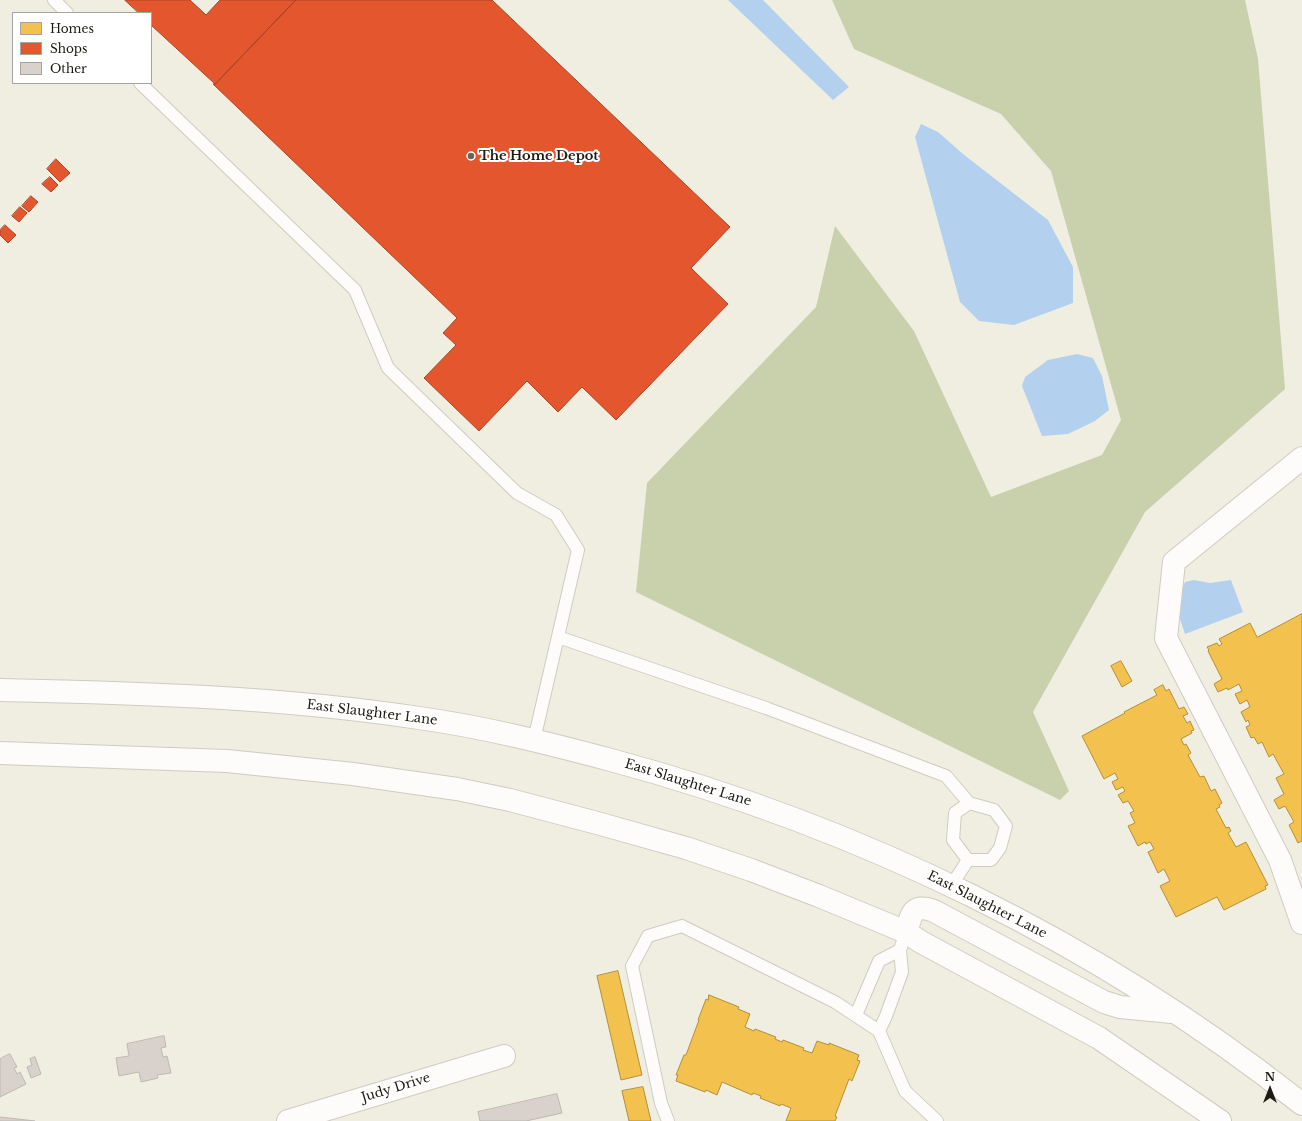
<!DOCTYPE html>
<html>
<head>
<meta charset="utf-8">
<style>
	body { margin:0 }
	#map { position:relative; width:1302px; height:1121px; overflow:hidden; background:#f0eee1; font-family:"Libre Baskerville",serif }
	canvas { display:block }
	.legend { position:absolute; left:12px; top:12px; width:140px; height:72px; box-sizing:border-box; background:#fff; border:1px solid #a5a4a1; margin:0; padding:5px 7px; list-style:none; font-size:12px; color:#1d1b13 }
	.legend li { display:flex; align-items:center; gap:8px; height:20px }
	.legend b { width:20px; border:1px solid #a5a4a1 }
	.north { position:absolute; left:1250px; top:1069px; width:40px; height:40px; -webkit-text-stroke:3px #fff; paint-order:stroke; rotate:0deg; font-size:11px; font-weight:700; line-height:16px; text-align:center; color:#1d1b13 }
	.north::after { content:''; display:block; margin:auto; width:14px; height:18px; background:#1d1b13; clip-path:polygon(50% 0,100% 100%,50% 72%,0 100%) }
</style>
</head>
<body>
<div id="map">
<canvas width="1302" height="1121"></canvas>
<ul class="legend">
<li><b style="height:11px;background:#f2c14e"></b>Homes</li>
<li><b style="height:11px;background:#e4572e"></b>Shops</li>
<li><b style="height:11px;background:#d9d2cc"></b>Other</li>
</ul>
<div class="north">N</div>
</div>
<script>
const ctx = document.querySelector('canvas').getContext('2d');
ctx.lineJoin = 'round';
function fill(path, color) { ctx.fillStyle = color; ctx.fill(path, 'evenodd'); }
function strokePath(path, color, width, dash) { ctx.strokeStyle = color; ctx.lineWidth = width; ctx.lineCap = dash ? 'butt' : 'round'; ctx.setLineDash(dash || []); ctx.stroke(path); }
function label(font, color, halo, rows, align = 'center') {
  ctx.font = font + ' "Libre Baskerville",serif'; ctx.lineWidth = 4; ctx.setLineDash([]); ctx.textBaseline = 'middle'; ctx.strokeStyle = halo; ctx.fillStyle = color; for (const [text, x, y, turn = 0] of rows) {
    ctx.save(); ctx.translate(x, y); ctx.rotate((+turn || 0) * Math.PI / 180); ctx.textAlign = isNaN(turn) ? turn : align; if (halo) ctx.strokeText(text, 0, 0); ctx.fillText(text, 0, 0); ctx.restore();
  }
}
fill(new Path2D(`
	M832 0H1245L1258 59 1285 389 1145 512 1033 712 1069 791 1060 800 636 592 647 483 816 307 835 226 914 331 991 497 1102 455 1121 420 1051 171 1001 114 854 49Z`), '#c8d1ab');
fill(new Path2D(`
	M728 0H763L849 87 833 100Z
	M921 124 938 132 963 154 1048 220 1073 267V303L1014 325 979 321 960 302 915 137Z
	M1077 354 1093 358 1102 376 1109 410 1095 421 1068 434 1042 436 1022 386 1025 377 1048 360Z
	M1194 580 1210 583 1231 580 1243 612 1185 634 1180 619 1178 598 1185 582Z`), '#b3d1ee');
const homes = new Path2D(`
	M1302 614V841L1298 843 1289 825 1294 822 1285 806 1279 809 1274 800 1284 794 1276 778 1284 774 1273 754 1269 757 1262 742 1258 744 1254 737 1251 738 1246 727 1250 725 1248 720 1246 722 1241 712 1250 707 1247 700 1240 704 1235 694 1242 691 1239 684 1228 690 1227 688 1218 692 1214 684 1222 679 1208 651 1209 650 1207 647 1217 643 1219 646 1222 644 1219 639 1250 623 1257 637Z
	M1121 661 1132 681 1122 687 1111 666Z
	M1163 685 1166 691 1169 689 1179 709 1184 707 1188 714 1183 716 1187 723 1190 721 1194 730 1191 731 1192 733 1181 739 1184 745 1186 744 1191 753 1188 755 1200 777 1204 776 1211 791 1215 789 1222 803 1219 805 1220 807 1216 809 1226 828 1229 827 1231 831 1228 833 1236 847 1246 842 1268 885 1265 886 1266 889 1224 910 1217 897 1176 917 1160 886 1170 881 1164 869 1158 873 1148 852 1154 849 1150 842 1146 844 1145 842 1138 846 1128 826 1135 823 1130 813 1134 811 1128 801 1123 803 1118 795 1125 791 1123 787 1116 790 1112 782 1118 779 1115 773 1104 779 1082 736 1125 713 1124 712 1157 695 1154 690Z
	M618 971 642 1075 621 1080 597 976Z
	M709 995 739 1007 738 1009 750 1014 745 1027 754 1031 755 1029 776 1037 775 1039 782 1042 783 1040 804 1048 803 1050 812 1053 817 1041 829 1045V1043L859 1055 857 1060 860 1061 852 1081 849 1079 835 1116 837 1117 835 1121H786L791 1108 781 1104 780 1106 760 1098 761 1096 753 1093 752 1095 722 1082 717 1095 706 1090 705 1092 676 1081 678 1075H676L684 1055H686L699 1020H698L706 999 708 1000Z
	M643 1087 651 1121H629L622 1091Z`);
fill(homes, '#f2c14e');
strokePath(homes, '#b28f3c', 1);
const shops = new Path2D(`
	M125 0H190L206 15 220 0H296L215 84 151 25V13H139Z
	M296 0H492L730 227 691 268 728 304 616 420 582 387 558 412 527 381 479 431 424 378 456 345 443 333 457 318 213 84H215Z
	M56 159 70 173 60 182 47 169Z
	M50 177 58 185 51 192 42 184Z
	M31 196 38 202 29 212 22 206Z
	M20 207 27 213 19 222 12 216Z
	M5 225 16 235 8 243 0 235V230Z`);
fill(shops, '#e4572e');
strokePath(shops, '#a84526', 1);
const building = new Path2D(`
	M164 1036 166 1047 161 1048 163 1057 167 1056 171 1073 157 1075 158 1078 141 1082 139 1072 119 1076 116 1058 129 1056 127 1044Z
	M10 1054 17 1067 14 1068 17 1074 20 1072 26 1084 0 1097V1059Z
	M35 1057 41 1074 31 1078 27 1067 32 1065 30 1059Z
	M557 1094 562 1113 526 1121H480L478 1112Z
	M0 1117 35 1121H0Z`);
fill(building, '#d9d2cc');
strokePath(building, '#bdb8b2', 1);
const lane = new Path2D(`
	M54 0 67 13
	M140 83 355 290 388 368 517 493 556 515 578 550 534 740
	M558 637 766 708 946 776 969 803 994 810 1006 826 1000 848 991 860H968
	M968 860 953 840 955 813 969 803
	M951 886 968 860
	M856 1015 879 961 900 950
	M879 1031 886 1016 902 972 900 950 906 932
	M668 1121 661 1103 632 966 648 936 682 926 835 1002 879 1031 905 1091 937 1121`);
const street = new Path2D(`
	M1302 458 1174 562 1166 638 1280 860 1302 923
	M288 1121 504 1056`);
const secondary = new Path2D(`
	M0 690C140 693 280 697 419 718 484 727 547 743 611 760 860 827 1099 943 1302 1104
	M0 753 227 761 353 774 457 789 510 800 597 823 686 848 751 870 819 896 906 932 921 942 1099 1038 1220 1121
	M906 932C912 914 912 903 934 911L1104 1002 1120 1007 1172 1012`);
strokePath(lane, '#ceccc2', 14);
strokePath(street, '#ceccc2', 24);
strokePath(secondary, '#ceccc2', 24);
strokePath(lane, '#fdfcfa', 12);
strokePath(street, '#fdfcfa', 22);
strokePath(secondary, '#fdfcfa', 22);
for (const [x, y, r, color] of [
	[471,156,4,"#67655b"]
]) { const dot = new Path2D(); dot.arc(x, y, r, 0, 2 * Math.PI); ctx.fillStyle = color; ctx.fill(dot); strokePath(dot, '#fff', 1.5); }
label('bold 13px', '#1d1b13', '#fff', [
	["The Home Depot",479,156]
], 'left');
label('13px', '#1d1b13', '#fff', [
	["East Slaughter Lane",372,713,7],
	["East Slaughter Lane",688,783,17],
	["East Slaughter Lane",987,905,27],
	["Judy Drive",396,1088,-17]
]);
</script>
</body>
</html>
